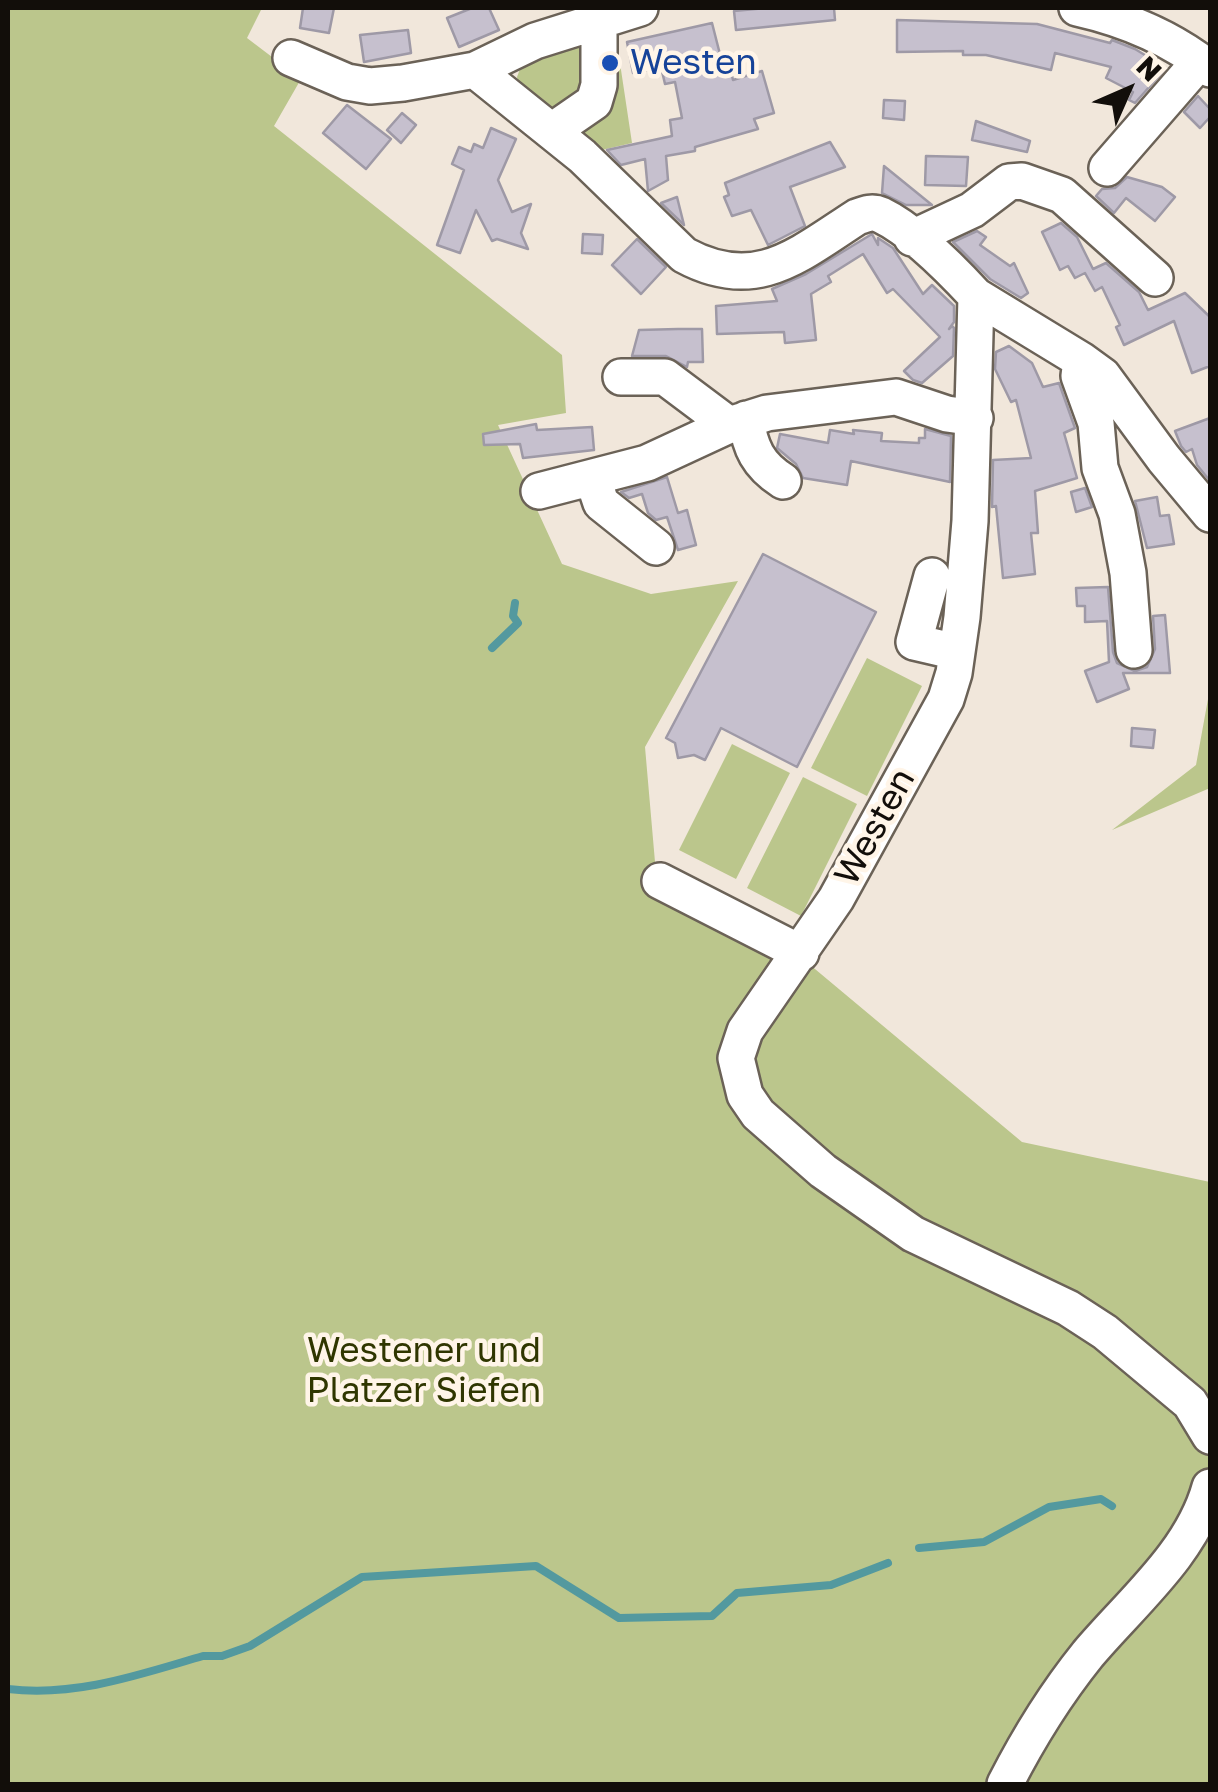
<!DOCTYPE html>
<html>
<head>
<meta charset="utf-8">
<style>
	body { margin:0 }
	#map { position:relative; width:1218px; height:1792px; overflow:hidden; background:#f1e7db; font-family:"Golos Text",sans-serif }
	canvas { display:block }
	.frame { position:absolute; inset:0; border:10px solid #120e0a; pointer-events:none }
	.north { position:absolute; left:1078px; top:40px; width:100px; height:100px; -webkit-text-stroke:8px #fff5e8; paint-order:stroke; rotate:45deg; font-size:28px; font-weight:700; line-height:40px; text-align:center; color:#120e0a }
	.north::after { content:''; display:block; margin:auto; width:35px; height:45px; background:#120e0a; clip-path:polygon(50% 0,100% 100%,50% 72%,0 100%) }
</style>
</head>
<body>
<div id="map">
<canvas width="1218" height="1792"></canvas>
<div class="frame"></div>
<div class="north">N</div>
</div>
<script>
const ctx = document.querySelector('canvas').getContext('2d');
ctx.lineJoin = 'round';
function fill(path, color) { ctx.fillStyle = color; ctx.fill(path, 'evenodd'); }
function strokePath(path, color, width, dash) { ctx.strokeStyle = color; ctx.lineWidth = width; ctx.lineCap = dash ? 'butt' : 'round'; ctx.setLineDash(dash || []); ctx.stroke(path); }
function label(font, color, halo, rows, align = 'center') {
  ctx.font = font + ' "Golos Text",sans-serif'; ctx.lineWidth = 9; ctx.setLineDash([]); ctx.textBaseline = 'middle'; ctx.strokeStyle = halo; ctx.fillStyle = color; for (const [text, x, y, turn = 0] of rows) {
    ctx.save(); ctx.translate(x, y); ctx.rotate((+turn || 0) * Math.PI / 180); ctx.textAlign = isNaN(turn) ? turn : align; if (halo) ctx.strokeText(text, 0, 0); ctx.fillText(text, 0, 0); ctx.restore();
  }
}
fill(new Path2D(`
	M8 8H262L247 38 301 79 274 126 562 355 566 413 498 425 562 564 651 594 738 581 645 747 657 885 803 959 1022 1142 1210 1182V1784H8Z
	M615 30 632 143 593 152 576 137Z
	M588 37 586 91 554 116 520 90 517 77 523 61Z
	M867 658 922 686 867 796 811 768Z
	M1210 688V788L1112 830 1196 765Z
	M732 744 790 773 736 879 679 850Z
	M803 777 857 804 801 916 747 888Z`), '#bbc68c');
strokePath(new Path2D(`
	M492 648 518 623 513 616 515 603
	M919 1548 984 1542 1049 1507 1101 1499 1112 1506
	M8 1689C76 1697 138 1675 203 1656H222L250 1646 362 1577 536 1566 619 1618 712 1616 737 1593 831 1585 888 1563`), '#53999f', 8);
const building = new Path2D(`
	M303 8H334L329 33 300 28Z
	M472 8H489L499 30 459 47 447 18Z
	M766 8H834L835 20 736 30 734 11Z
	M897 20 1037 24 1110 43 1112 40 1135 49 1166 68 1135 103 1129 100 1133 92 1106 78 1111 67 1055 53 1051 70 986 55H963V51L897 52Z
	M712 23 724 70 730 68 733 80 762 71 774 113 754 119 758 129 695 147V151L666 156 668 180 648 191 645 159 621 165 607 150 672 136 670 120 682 118 675 82 665 84 661 67 633 73 627 42Z
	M408 30 411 53 364 62 360 35Z
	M1198 96 1210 109V117L1200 128 1184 112Z
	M884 100 905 101 904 120 883 118Z
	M347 105 391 139 366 169 323 133Z
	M402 113 416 125 401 143 387 130Z
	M976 121 1030 141 1027 152 972 140Z
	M491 128 516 139 498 180 512 212 531 204 521 233 528 249 497 239 492 241 476 210 460 253 437 245 464 170 452 164 459 147 471 152 474 144 483 148Z
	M830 142 845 167 790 187 805 226 768 245 751 210 732 216 724 197 729 195 725 183Z
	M926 156 968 157 966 186 925 185Z
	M884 166 932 205H906L882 193Z
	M1127 177 1162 187 1175 197 1155 221 1126 198 1114 213 1096 196 1102 189 1115 188Z
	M677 197 684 225 661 203Z
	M1061 223 1077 237 1093 269 1106 263 1139 292 1148 310 1185 293 1210 317V366L1192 373 1174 321 1124 345 1116 327 1120 325 1102 287 1095 291 1085 273 1075 278 1068 266 1060 270 1042 232Z
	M977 231 986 237 980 245 1010 266 1014 263 1028 293 1021 298 990 279 953 242Z
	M583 234 603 235 602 254 582 253Z
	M872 234 878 245V238L893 248 923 294 932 285 954 306V322L949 329 952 326 954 328 953 356 922 383 913 380 904 371 940 337 893 289 887 293 863 254 828 276 831 282 811 294 816 340 785 343 784 332 717 334 716 306 777 301 772 289 806 274Z
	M637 239 666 267 641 294 612 265Z
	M678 329H702L703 362H688L687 367 666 356H632L639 330Z
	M1009 346 1032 363 1043 387 1059 383 1075 428 1064 433 1077 478 1035 491 1038 533H1031L1035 574 1003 578 996 506 992 507 993 460 1031 458 1016 400 1011 402 995 369 996 352Z
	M1210 418V481L1197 465 1192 449 1186 452 1181 446 1175 431Z
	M536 424 537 430 592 427 594 450 523 458 520 444 484 445 483 434Z
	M925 429 951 436 950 482 851 461 847 485 803 478 796 464 777 448 780 434 828 443 830 430 854 434 853 430 882 433 881 441 919 443V438H925Z
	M667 477 678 513 687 510 696 545 678 550 667 517 656 520 648 513 642 494 629 498 621 492Z
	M1085 488 1092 507 1076 512 1071 492Z
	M1157 497 1160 516 1169 515 1174 544 1147 548 1135 501Z
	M763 554 876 612 797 767 721 728 705 760 694 755 678 758 675 743 666 738Z
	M1108 587 1113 652 1117 663 1135 671 1147 667 1155 649 1153 616 1165 615 1170 673H1123L1129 689 1097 702 1085 671 1109 662 1107 621 1085 622V606H1077L1076 588Z
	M1132 728 1155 730 1153 748 1131 746Z`);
fill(building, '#c6c0ce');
strokePath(building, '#9e99a6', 2.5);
const minor = new Path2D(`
	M1077 8C1126 19 1170 37 1210 69
	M291 58 347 82 370 86 403 83 475 70 535 41 640 8
	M475 70 582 156 684 255C756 294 798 255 857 217 865 214 872 211 881 215 912 230 952 270 976 296L970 521 962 617 954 673 946 699 836 899 745 1031 736 1058 745 1095 758 1114 823 1171 913 1234 1068 1308 1105 1332 1190 1403 1210 1436
	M552 131 594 102 599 85V21
	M1107 168 1200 61
	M912 238 972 210 1009 182 1022 181 1062 195 1155 278
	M976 296 1081 360 1079 376 1096 423 1100 468 1117 514 1128 573 1134 650
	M1081 360 1103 376 1164 459 1210 514
	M621 377H665L729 425
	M746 419C750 448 758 465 783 481
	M593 479 601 503 656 547
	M539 491 647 463 729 425 767 413 896 397 947 414 975 418
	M932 576 914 642 957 652
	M660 881 801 953
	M1005 1784C1029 1737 1055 1695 1088 1654 1131 1603 1192 1553 1210 1487`);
strokePath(minor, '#6b6257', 40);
strokePath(minor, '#fff', 35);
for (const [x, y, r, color] of [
	[610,63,10,"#1a4fb4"]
]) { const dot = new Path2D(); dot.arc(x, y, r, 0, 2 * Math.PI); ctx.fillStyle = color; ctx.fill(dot); strokePath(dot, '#fff5e8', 4); }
label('35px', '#164399', '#fff5e8', [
	["Westen",630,63]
], 'left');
label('35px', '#120e0a', '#fff5e8', [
	["Westen",875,827,-61]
]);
label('35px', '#2f3600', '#fff5e8', [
	["Westener und",424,1351],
	["Platzer Siefen",424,1391]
]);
</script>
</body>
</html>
